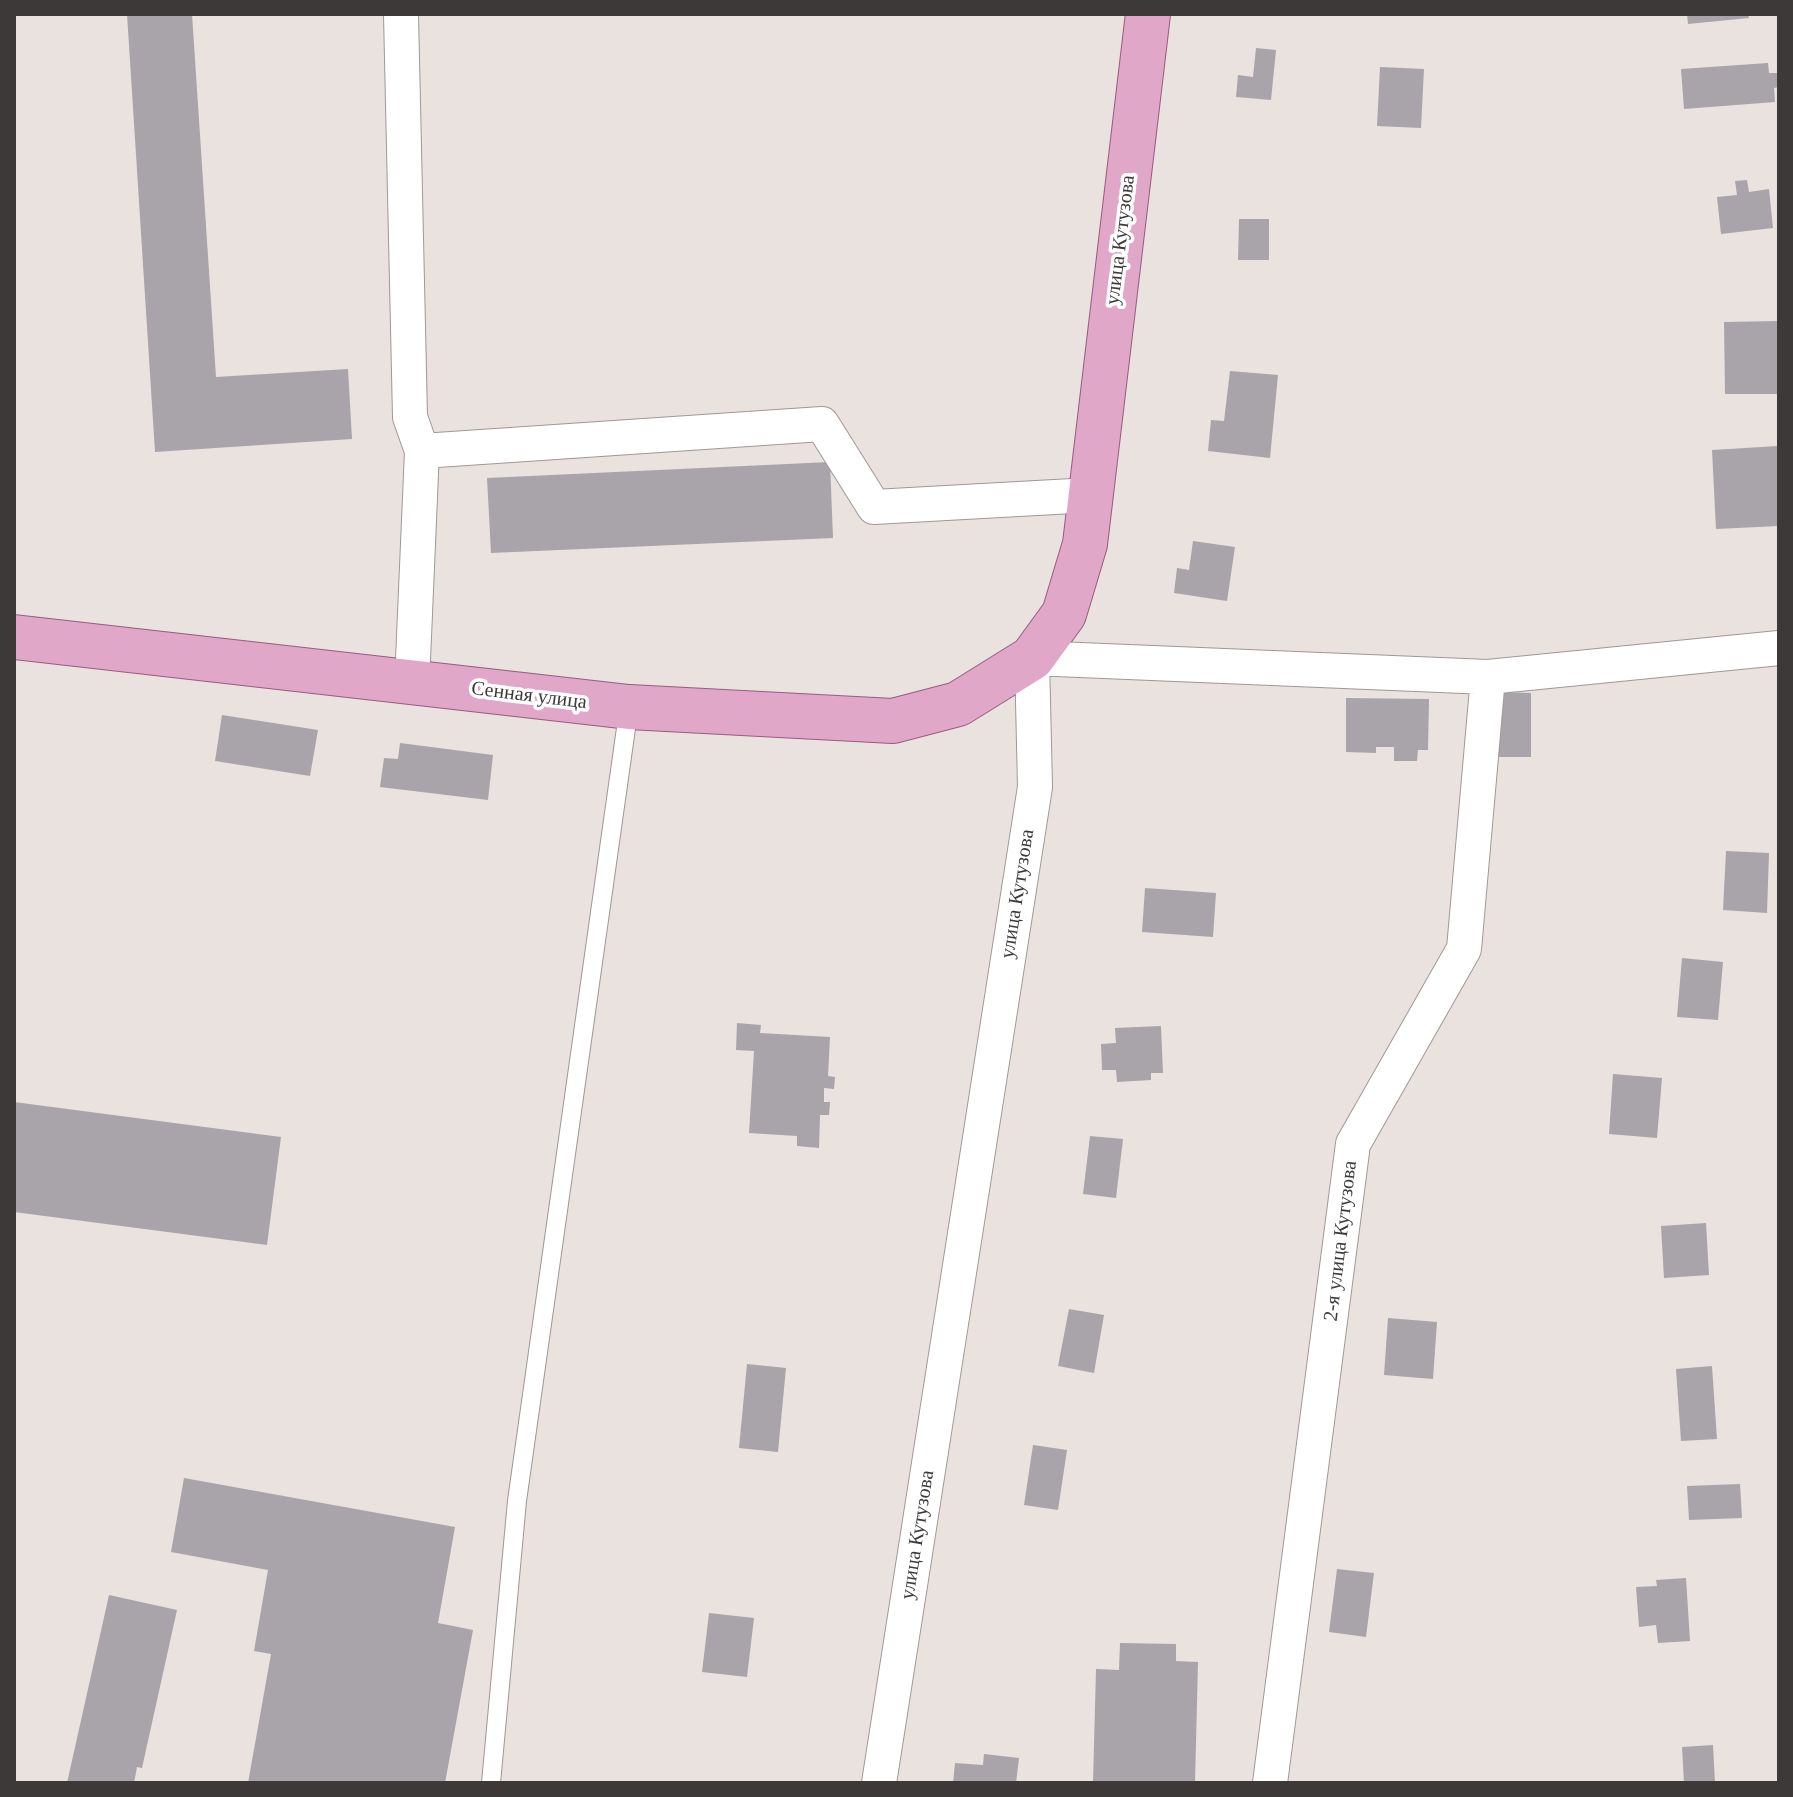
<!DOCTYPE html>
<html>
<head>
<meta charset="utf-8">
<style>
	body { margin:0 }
	#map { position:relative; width:1793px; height:1797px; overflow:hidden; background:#e9e2df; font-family:"Times New Roman",serif }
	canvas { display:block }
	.frame { position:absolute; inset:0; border:16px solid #3c3938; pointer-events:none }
</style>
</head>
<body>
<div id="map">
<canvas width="1793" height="1797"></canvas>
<div class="frame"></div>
</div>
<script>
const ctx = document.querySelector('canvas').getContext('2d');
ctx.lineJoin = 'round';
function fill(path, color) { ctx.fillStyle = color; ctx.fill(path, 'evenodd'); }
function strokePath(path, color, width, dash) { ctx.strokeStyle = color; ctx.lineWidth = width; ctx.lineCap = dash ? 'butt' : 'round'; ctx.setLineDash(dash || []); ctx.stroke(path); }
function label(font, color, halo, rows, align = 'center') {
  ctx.font = font + ' "Times New Roman",serif'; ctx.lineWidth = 7; ctx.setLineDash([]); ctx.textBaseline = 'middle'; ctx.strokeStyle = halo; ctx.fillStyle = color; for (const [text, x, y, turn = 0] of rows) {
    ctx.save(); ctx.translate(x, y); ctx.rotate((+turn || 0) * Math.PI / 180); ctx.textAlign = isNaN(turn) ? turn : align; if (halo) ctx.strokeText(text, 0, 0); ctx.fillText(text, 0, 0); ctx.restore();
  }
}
fill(new Path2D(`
	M127 14H192L216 377 348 369 352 439 155 452Z
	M1687 14H1748L1749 18 1688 24Z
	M1256 48 1276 50 1271 100 1236 97 1238 75 1253 77Z
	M1768 63 1769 73H1778L1779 87 1774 88 1775 102 1684 109 1681 69Z
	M1380 67 1424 69 1421 128 1377 126Z
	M1747 180 1749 192 1769 189 1773 228 1721 234 1717 197 1737 195 1735 181Z
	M1239 219H1269V260H1238Z
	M1779 321V394H1725L1724 322Z
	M1230 371 1278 375 1270 458 1208 451 1211 420 1224 421Z
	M1778 446 1779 526 1716 529 1712 450Z
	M830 462 833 538 491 553 487 478Z
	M1193 541 1235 547 1227 601 1174 593 1177 568 1189 570Z
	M1497 692 1531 693V757H1497Z
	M1346 698 1429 699 1428 750H1418L1417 761H1394V747H1376V753L1346 752Z
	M222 715 318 730 310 776 215 761Z
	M400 743 493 755 488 800 380 787 384 758 398 759Z
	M1726 851 1769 853 1767 913 1723 910Z
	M1145 888 1216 893 1213 937 1142 932Z
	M1682 958 1723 962 1718 1020 1677 1017Z
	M737 1023 761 1025 760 1033 830 1037 828 1076 835 1077 834 1089 824 1088V1102H830L829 1115H820L819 1148 797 1146V1136L749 1133 754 1051 736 1050Z
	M1161 1026 1163 1073H1151V1080L1117 1082 1116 1070H1102L1101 1044 1116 1043 1115 1028Z
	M1613 1074 1662 1078 1657 1138 1609 1134Z
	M14 1102 281 1137 267 1245 14 1212Z
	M1090 1136 1123 1139 1116 1198 1083 1194Z
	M1706 1223 1709 1275 1664 1278 1661 1226Z
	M1069 1309 1104 1315 1094 1373 1058 1366Z
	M1388 1318 1437 1322 1433 1379 1384 1375Z
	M747 1364 786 1368 778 1452 739 1448Z
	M1712 1366 1717 1439 1681 1441 1676 1369Z
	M1033 1445 1067 1450 1058 1510 1024 1505Z
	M184 1478 455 1527 438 1623 473 1630 445 1783H248L271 1654 254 1651 268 1570 171 1552Z
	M1740 1484 1742 1518 1689 1520 1687 1486Z
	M1337 1569 1374 1573 1366 1637 1329 1632Z
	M1686 1578 1690 1641 1658 1643 1656 1625 1639 1627 1636 1587 1657 1586 1656 1580Z
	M109 1595 177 1610 142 1768 137 1767 134 1783H67Z
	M709 1613 754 1618 747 1677 702 1672Z
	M1120 1643 1176 1644V1661L1198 1662 1195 1783H1093L1096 1669 1119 1670Z
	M1713 1745 1715 1783H1684L1682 1747Z
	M984 1754 1019 1758 1016 1783H953L955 1763 983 1765Z`), '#a8a4aa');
const service = new Path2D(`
	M491 1783 517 1501 629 707`);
const minor = new Path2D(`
	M401 14 410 417 422 451
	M412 683 422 451 822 424 874 507 1091 495
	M879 1783 1035 787 1032 658 1488 677 1779 648
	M1270 1783 1353 1144 1464 949 1488 677`);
const primary = new Path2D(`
	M14 637 629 707 893 721 958 704 1032 658 1064 614 1085 544 1148 14`);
strokePath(service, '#9f9896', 20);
strokePath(minor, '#9f9896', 36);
strokePath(primary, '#995b7f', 46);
strokePath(service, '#fff', 18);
strokePath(minor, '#fff', 34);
strokePath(primary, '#e0a7c9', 44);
label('20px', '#3c3938', '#fff', [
	["улица Кутузова",1121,240,-83],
	["Сенная улица",529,696,7],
	["улица Кутузова",1018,894,-81],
	["2-я улица Кутузова",1341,1241,-83],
	["улица Кутузова",918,1535,-81]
]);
</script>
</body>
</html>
